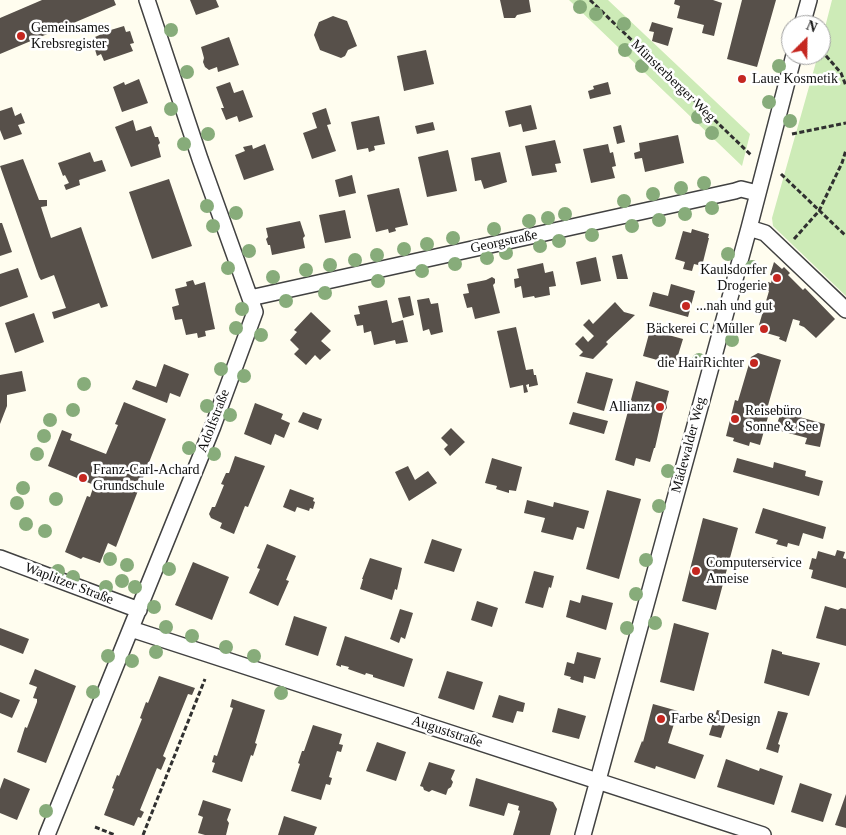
<!DOCTYPE html>
<html>
<head>
<meta charset="utf-8">
<style>
	body { margin:0 }
	#map { position:relative; width:846px; height:835px; overflow:hidden; background:#fffdef; font-family:Georgia,serif }
	canvas { display:block }
	.north { position:absolute; left:781px; top:15px; width:50px; height:50px; box-sizing:border-box; background:#fff; border:1px solid #9f9f9f; border-radius:50%; rotate:23deg; font-size:14px; font-weight:700; line-height:20px; text-align:center; color:#0e0e0e }
	.north::after { content:''; display:block; margin:auto; width:18px; height:22px; background:#c52720; clip-path:polygon(50% 0,100% 100%,50% 72%,0 100%) }
</style>
</head>
<body>
<div id="map">
<canvas width="846" height="835"></canvas>
<div class="north">N</div>
</div>
<script>
const ctx = document.querySelector('canvas').getContext('2d');
ctx.lineJoin = 'round';
function fill(path, color) { ctx.fillStyle = color; ctx.fill(path, 'evenodd'); }
function strokePath(path, color, width, dash) { ctx.strokeStyle = color; ctx.lineWidth = width; ctx.lineCap = dash ? 'butt' : 'round'; ctx.setLineDash(dash || []); ctx.stroke(path); }
function label(font, color, halo, rows, align = 'center') {
  ctx.font = font + ' Georgia,serif'; ctx.lineWidth = 5; ctx.setLineDash([]); ctx.textBaseline = 'middle'; ctx.strokeStyle = halo; ctx.fillStyle = color; for (const [text, x, y, turn = 0] of rows) {
    ctx.save(); ctx.translate(x, y); ctx.rotate((+turn || 0) * Math.PI / 180); ctx.textAlign = isNaN(turn) ? turn : align; if (halo) ctx.strokeText(text, 0, 0); ctx.fillText(text, 0, 0); ctx.restore();
  }
}
fill(new Path2D(`
	M569 0H608L750 134 742 166Z
	M832 0H846V296L773 226 772 218 818 55H821V43Z`), '#cdebb7');
fill(new Path2D(`
	M42 0H114L116 5 0 54V18Z
	M190 0H216L219 7 196 15Z
	M500 0H529L531 12 517 15 515 18H504Z
	M675 0H713L722 3 714 36 702 33 704 25 677 18 680 6 674 4Z
	M742 0H776L757 67 727 59Z
	M333 16 347 21 357 46 348 50 345 56 341 58 320 50 314 35 319 22Z
	M652 22 673 28 668 46 652 41 654 32 649 31Z
	M124 26 126 32 130 31 134 43 130 44 133 51 104 61 101 54 97 56 92 40 96 39 95 37 104 33V32Z
	M229 37 239 65 218 72 217 67 209 70 205 67 203 62 204 58 201 47Z
	M426 50 434 84 404 91 397 56Z
	M139 79 148 103 122 112 113 87 124 82 125 85Z
	M230 82 234 93 243 90 253 117 239 122 237 116 226 120 221 108H224L216 87Z
	M608 82 611 94 590 99 588 91 594 89 593 86Z
	M531 105 537 129 523 132 521 124 509 127 505 111Z
	M12 107 15 116 21 113 25 123 18 125 22 134 4 140 0 130V111Z
	M326 108 331 124 327 125 336 151 312 159 303 133 317 128 312 113Z
	M379 116 385 144 374 146 375 150 369 152 368 148 357 150 351 122Z
	M133 120 136 131 151 126 155 137H158L160 143 158 145 161 157 131 167 115 127Z
	M433 122 435 130 417 134 415 126Z
	M621 125 625 142 617 144 613 127Z
	M678 135 684 163 645 172 642 158 635 159 634 153 640 151 639 143Z
	M555 140 561 163 555 164 557 172 532 176 525 146Z
	M265 144 274 170 244 180 235 155 245 151 243 147 252 145 253 149Z
	M608 144 610 153 613 152 616 166 612 167 615 178 591 183 583 149Z
	M448 150 457 191 427 197 418 157Z
	M90 152 94 162 102 160 106 171 79 180 80 185 66 190 64 185 69 183 65 175 63 176 58 163Z
	M500 152 507 182 484 189 481 180 475 181 471 158Z
	M23 159 39 200H47V206L41 207 51 238 81 227 108 306 101 308 99 303 54 319 52 312 66 308 54 275 41 280 39 277 0 166Z
	M352 175 356 193 339 197 335 180Z
	M169 179 192 246 152 259 129 192Z
	M399 188 408 225 395 228 396 231 389 233 388 229 376 232 367 195Z
	M345 210 351 238 325 243 319 215Z
	M300 221 305 236 303 238 305 248 272 255 270 245H268L266 239 268 237 266 228Z
	M0 223H2L12 252 0 256Z
	M692 229 709 234 708 238H709L702 266 694 264 692 271 683 269 685 262 675 259 683 231 691 233Z
	M622 254 628 279H617L612 256Z
	M596 257 601 281 581 285 576 262Z
	M774 262 782 269 784 267 790 273 788 275 803 290 805 288 835 319 816 338 804 327 799 325 800 321 793 319 786 342 779 339 780 337 763 332 759 325 769 291 766 290 768 282 771 283 773 276 770 275Z
	M543 263 545 273 553 271 556 286 549 287 550 295 535 298 534 296 523 298 521 286 515 288 514 279 519 278 517 269Z
	M18 268 28 297 0 307V274Z
	M492 277 495 279V283L493 285 500 313 475 319 472 307 467 308 463 294 469 293 467 284 486 280Z
	M193 280 195 285 205 282 215 329 205 331 206 336 198 338 197 333 186 335 182 319 175 320 172 307 179 305 175 289 187 286 186 282Z
	M671 284 695 291 688 317 649 306 653 292 668 296Z
	M410 296 414 315 403 318 398 298Z
	M429 298 431 304 438 303 443 332 431 335 429 329 423 331 417 300Z
	M387 300 392 323 403 320 408 342 396 344 395 340 374 345 371 331 364 333 363 325 357 326 354 315 360 314 358 306Z
	M615 302 624 312 635 315 606 342 608 344 593 359 579 356 583 352 575 344 583 336 588 342 594 336 583 325 589 319 593 324Z
	M311 312 331 331 321 341 331 350 320 360 315 355 306 365 294 354 299 349 290 340 297 332 294 330Z
	M34 313 44 342 15 353 5 323Z
	M516 327 526 370 533 369 534 375H536L538 385 529 387V384L526 385 528 392 524 393 523 385 510 388 497 331Z
	M650 330 683 339 675 365 643 356Z
	M758 353 781 360 767 409 770 410 760 445 750 442 749 446 733 441 734 438 726 436 735 400 738 401 751 357Z
	M164 364 189 374 180 397 170 393 167 403 132 389 136 380 156 387Z
	M22 371 26 391 7 395V406L0 424V375Z
	M586 372 613 379 604 411 577 403Z
	M636 381 669 391 666 403 667 408 663 413 655 448H654L650 462 636 458 634 466 615 460Z
	M124 402 166 419 116 547 108 543 100 563 83 557 81 559 65 552 87 496 90 497 94 485 48 466 62 430 72 434 70 440 106 454 118 425 115 424Z
	M255 403 283 414 281 419 290 423 284 438 275 434 271 445 244 434Z
	M303 412 322 419 318 430 298 422Z
	M573 412 608 421 604 434 569 424Z
	M781 412 825 424 820 447 805 444 807 438 781 431 783 426 777 424Z
	M451 428 465 442 450 456 444 449 448 445 441 438Z
	M235 456 265 466 248 507 245 506 234 534 220 528 222 523 211 518 209 514 212 507H215L224 485 221 484 226 473H229Z
	M492 458 522 467 516 491 509 490V493L496 489 497 486 485 483Z
	M737 458 773 468 774 462 806 471 805 476 823 481 819 496 733 472Z
	M408 466 415 480 428 471 437 483 409 501 395 472Z
	M290 489 314 498 313 501 315 502 313 509 310 508 309 511 297 507 295 512 283 507Z
	M607 490 641 499 619 579 586 569Z
	M527 500 553 507 554 502 589 511 584 529 577 527 573 540 541 532 545 518 524 513Z
	M763 508 826 527 823 539 803 533 799 546 788 543 787 547 776 544 778 540 755 533Z
	M703 518 738 528 716 610 682 601Z
	M432 539 462 549 454 572 424 563Z
	M267 544 296 556 286 580 289 581 278 606 249 593 260 569 257 568Z
	M837 550 845 552 843 558 846 559V588L811 578 813 570 809 569 812 558 816 559 818 551 835 556Z
	M772 557 786 561 784 568 770 565Z
	M370 558 402 568 397 590 395 589 392 600 360 589 363 579H362Z
	M193 562 229 577 212 620 175 605Z
	M534 571 554 576 551 588 549 587 543 608 525 603Z
	M582 595 613 603 606 630 566 617 570 600 580 603Z
	M477 601 498 608 492 627 471 620Z
	M825 606 838 610 841 608 846 609V646L816 638Z
	M400 609 413 613 405 639 401 637 399 643 390 639Z
	M294 616 327 627 318 656 285 645Z
	M674 623 709 633 694 691 660 682Z
	M0 628 29 639 23 654 0 645Z
	M345 636 413 659 404 687 373 677V675L366 673 365 675 348 669 349 667 341 665V667L336 665Z
	M772 649 782 652V654L820 663 809 696 764 683Z
	M577 652 601 658 595 679 584 676 583 683 570 679 571 677 564 675 567 662 574 664Z
	M35 669 76 686 46 763 17 752 25 727 27 728 37 702V699L33 698 37 687 29 684Z
	M447 671 483 682 474 710 438 698Z
	M159 676 195 688 192 695 188 694 163 756 166 758 161 770 157 768 140 810 144 812 141 818 138 817 134 826 104 815 114 789 112 788 117 775 119 776 142 719 140 718 146 702 148 703Z
	M0 692 20 700 12 718 0 713Z
	M499 695 525 703 523 712 517 711 513 723 492 717Z
	M232 699 265 710 255 743 257 744 253 756 251 755 242 782 212 772 215 763 212 762 214 755 217 756 233 708 230 707Z
	M653 704 678 711 668 743 704 755 695 779 656 766 655 769 634 762 642 741 643 742Z
	M558 708 586 716 579 739 552 732Z
	M717 710 729 713 721 738 709 735Z
	M778 711 788 713 778 744 780 745 778 753 766 749Z
	M313 725 342 734 339 744 343 745 341 752 337 751 329 777 332 778 330 785 326 784 321 800 291 791 300 764 298 763 302 751H304Z
	M377 742 406 752 396 781 366 771Z
	M726 759 759 771 760 768 783 776 774 805 717 787Z
	M429 762 455 770 451 779 453 782 451 787 448 789 446 795 432 790 429 792 424 790 423 787 420 786Z
	M4 778 30 789 17 820 0 813V789Z
	M476 778 553 802 557 809 550 835H513L520 811 518 810 519 806 508 803 504 816 469 806Z
	M800 783 832 794 823 822 791 812Z
	M846 794V828L835 825Z
	M203 800 231 809 227 820 229 823 226 835H205L198 833 203 817 198 815Z
	M284 816 317 827 314 835H278Z`), '#57504a');
const street = new Path2D(`
	M802 25 809 0
	M749 228 765 233 846 310
	M250 298 735 191 741 189 757 193
	M0 558 139 610
	M131 629 763 835
	M47 835 213 426 255 312 200 159 147 0
	M583 835 749 228 794 55`);
strokePath(street, '#414141', 18);
strokePath(new Path2D(`
	M590 0 751 155
	M821 50 841 73 846 86
	M792 134 846 123
	M781 174 846 236
	M794 239 819 211 842 163 846 150
	M95 827 115 835
	M143 835 205 679`), '#303030', 3, [5, 2.5]);
strokePath(street, '#fff', 15);
ctx.fillStyle = '#87ac7a';
for (const [x, y] of [
	[580,7],
	[596,14],
	[624,24],
	[171,30],
	[625,50],
	[642,66],
	[779,66],
	[187,72],
	[769,102],
	[171,109],
	[698,117],
	[790,121],
	[712,133],
	[208,134],
	[184,144],
	[704,183],
	[681,188],
	[653,194],
	[624,201],
	[207,206],
	[712,208],
	[236,213],
	[565,214],
	[685,214],
	[548,218],
	[659,220],
	[529,221],
	[213,226],
	[632,226],
	[494,229],
	[592,235],
	[453,238],
	[559,241],
	[427,244],
	[540,246],
	[404,249],
	[249,251],
	[506,253],
	[728,254],
	[377,255],
	[487,258],
	[355,260],
	[455,264],
	[330,265],
	[752,267],
	[228,268],
	[306,270],
	[422,271],
	[273,277],
	[378,281],
	[325,293],
	[286,301],
	[242,309],
	[236,328],
	[261,335],
	[732,340],
	[699,360],
	[221,369],
	[244,376],
	[84,384],
	[207,406],
	[73,410],
	[230,415],
	[50,420],
	[44,436],
	[189,448],
	[37,454],
	[214,454],
	[668,471],
	[23,488],
	[56,499],
	[17,503],
	[659,506],
	[26,524],
	[45,531],
	[110,559],
	[646,560],
	[127,565],
	[169,569],
	[58,571],
	[73,577],
	[122,581],
	[106,587],
	[135,587],
	[636,594],
	[154,607],
	[655,623],
	[166,627],
	[627,628],
	[192,636],
	[226,647],
	[156,652],
	[108,656],
	[254,656],
	[132,661],
	[93,692],
	[281,693],
	[46,811]
]) { ctx.beginPath(); ctx.arc(x, y, 7, 0, 2 * Math.PI); ctx.fill(); }
for (const [x, y, r, color] of [
	[21,36,5,"#c52720"],
	[742,79,5,"#c52720"],
	[777,278,5,"#c52720"],
	[686,306,5,"#c52720"],
	[764,329,5,"#c52720"],
	[754,363,5,"#c52720"],
	[660,407,5,"#c52720"],
	[735,419,5,"#c52720"],
	[83,478,5,"#c52720"],
	[696,571,5,"#c52720"],
	[661,719,5,"#c52720"]
]) { const dot = new Path2D(); dot.arc(x, y, r, 0, 2 * Math.PI); ctx.fillStyle = color; ctx.fill(dot); strokePath(dot, '#fff', 2); }
label('14px', '#0e0e0e', '#fff', [
	["Gemeinsames",31,28],
	["Krebsregister",31,44],
	["Laue Kosmetik",752,79],
	["Kaulsdorfer",767,270,"right"],
	["Drogerie",767,286,"right"],
	["...nah und gut",696,306],
	["Bäckerei C. Müller",754,329,"right"],
	["die HairRichter",744,363,"right"],
	["Allianz",650,407,"right"],
	["Reisebüro",745,411],
	["Sonne & See",745,427],
	["Franz-Carl-Achard",93,470],
	["Grundschule",93,486],
	["Computerservice",706,563],
	["Ameise",706,579],
	["Farbe & Design",671,719]
], 'left');
label('14px', '#0e0e0e', '#fff', [
	["Münsterberger Weg",673,81,44],
	["Georgstraße",504,242,-12],
	["Adolfstraße",214,421,-69],
	["Mädewalder Weg",689,445,-75],
	["Waplitzer Straße",69,584,21],
	["Auguststraße",447,732,18]
]);
</script>
</body>
</html>
